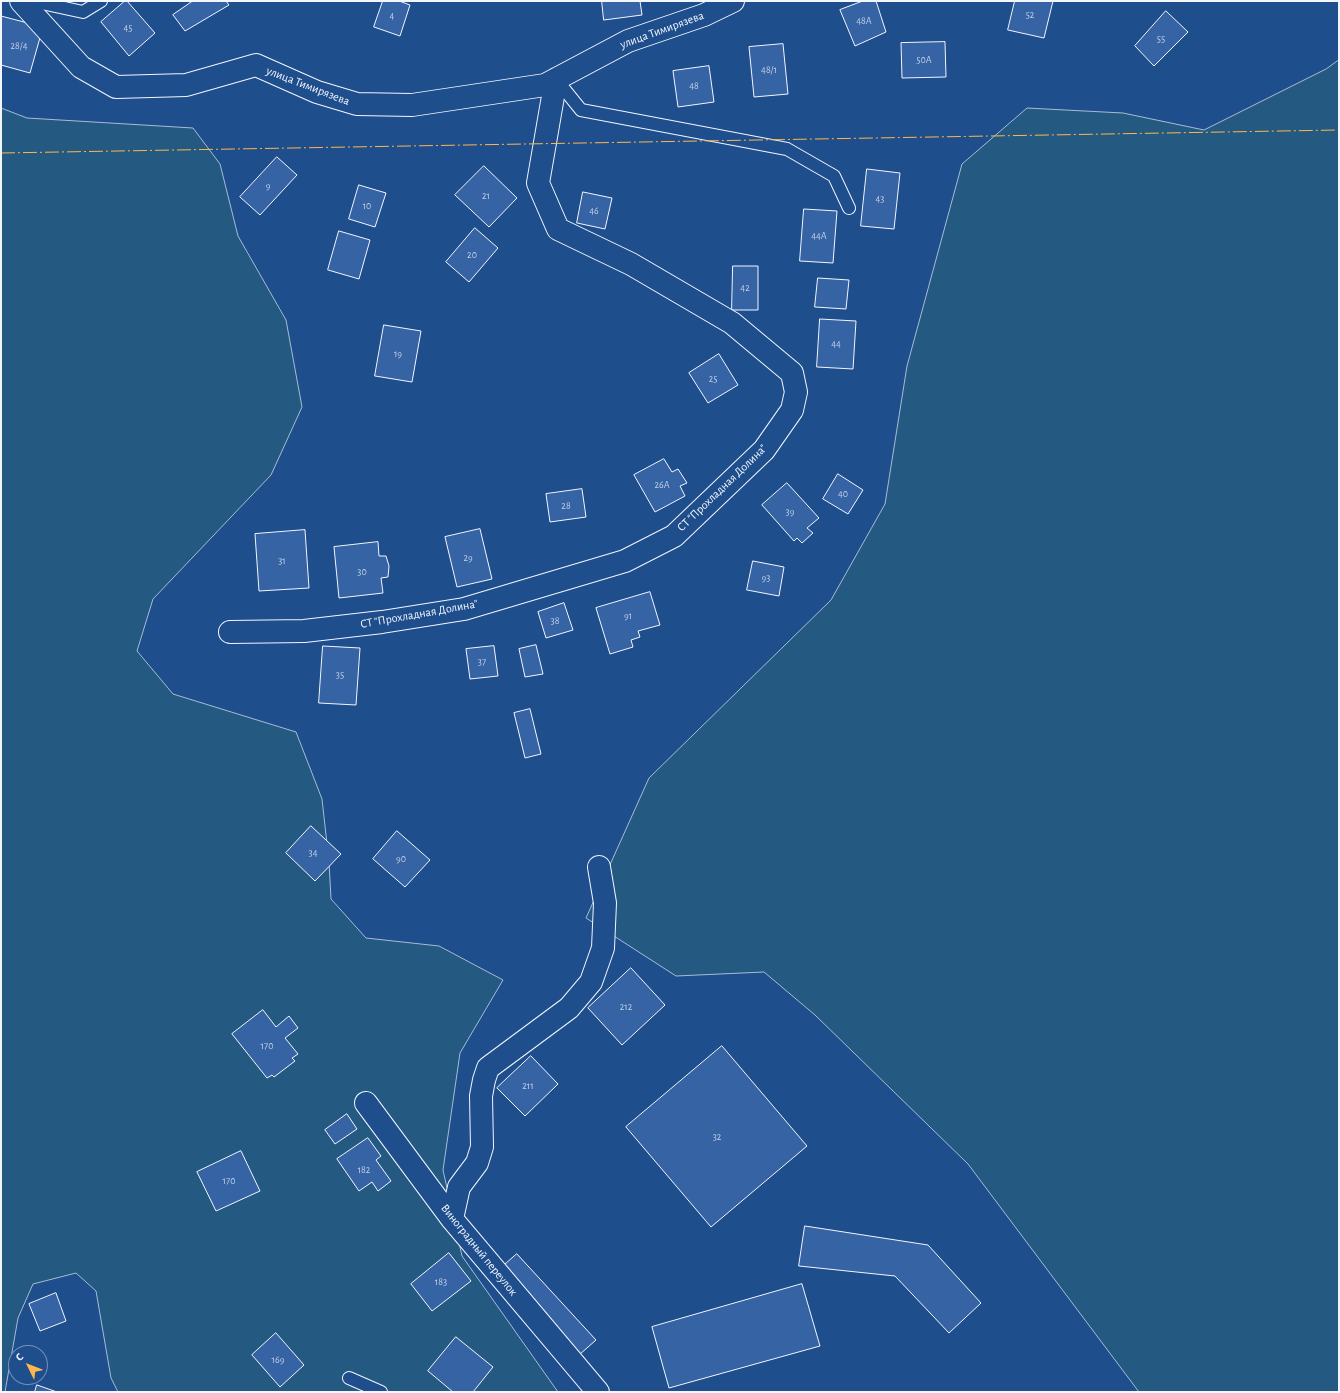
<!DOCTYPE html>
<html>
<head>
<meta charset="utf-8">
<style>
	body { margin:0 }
	#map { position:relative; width:1340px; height:1393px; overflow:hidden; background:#1f4e8c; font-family:"Alegreya Sans",sans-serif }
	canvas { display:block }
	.frame { position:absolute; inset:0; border:2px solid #f2f6ff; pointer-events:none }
	.north { position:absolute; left:8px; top:1345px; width:40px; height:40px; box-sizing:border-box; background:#1f4e8c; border:1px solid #7391ba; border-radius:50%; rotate:313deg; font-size:11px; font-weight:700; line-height:16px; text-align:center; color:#f2f6ff }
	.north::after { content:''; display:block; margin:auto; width:14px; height:18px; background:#ffb74d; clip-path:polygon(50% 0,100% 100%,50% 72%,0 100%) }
</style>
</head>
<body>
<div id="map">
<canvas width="1340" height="1393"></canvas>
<div class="frame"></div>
<div class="north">С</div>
</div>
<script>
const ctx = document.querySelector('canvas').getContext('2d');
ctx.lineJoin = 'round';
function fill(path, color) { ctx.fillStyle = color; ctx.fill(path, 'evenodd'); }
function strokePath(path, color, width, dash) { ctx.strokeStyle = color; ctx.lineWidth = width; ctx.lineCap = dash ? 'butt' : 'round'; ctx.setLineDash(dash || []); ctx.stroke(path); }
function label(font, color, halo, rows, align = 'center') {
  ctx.font = font + ' "Alegreya Sans",sans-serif'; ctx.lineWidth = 3; ctx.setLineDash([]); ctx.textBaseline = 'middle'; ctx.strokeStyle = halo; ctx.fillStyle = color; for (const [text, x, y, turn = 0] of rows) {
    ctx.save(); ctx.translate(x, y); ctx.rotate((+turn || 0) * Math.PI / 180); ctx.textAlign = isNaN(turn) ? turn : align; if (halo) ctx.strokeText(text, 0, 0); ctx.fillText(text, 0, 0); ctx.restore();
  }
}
const green = new Path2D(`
	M1339 60V1392H1139L968 1164 815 1015 764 972 676 976 586 918 649 778 831 600 885 504 907 366 962 164 1027 108 1123 113 1204 130 1326 69Z
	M1 108 27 118 193 128 220 164 238 236 286 320 302 407 271 475 153 599 137 651 173 694 296 732 322 799 329 862 331 899 366 938 439 946 503 980 460 1053 443 1170 462 1256 558 1392H118L111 1378 96 1291 76 1273 33 1284 18 1318 5 1392H1Z`);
fill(green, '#245a82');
strokePath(green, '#a8bbd7', 1);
const building = new Path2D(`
	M125 1H127L155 33 129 56 101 22Z
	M193 1H226L229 5 185 31 173 15Z
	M383 1H399L410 5 400 36 374 27Z
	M602 1H640L642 15 604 20Z
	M863 1H876L886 32 855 46 840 10Z
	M1015 1H1053L1044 38 1008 30Z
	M1166 11 1188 32 1154 66 1135 46Z
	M1 16 43 27 30 73 1 65Z
	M945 42 946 77 902 78 901 43Z
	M783 44 788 94 754 97 749 47Z
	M709 66 714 102 678 107 673 71Z
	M277 157 297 175 260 215 240 197Z
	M484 166 517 198 489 227 455 195Z
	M867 169 900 173 894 229 861 226Z
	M359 185 386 193 375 227 349 219Z
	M583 192 612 198 605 229 577 223Z
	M804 209 837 211 833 263 800 261Z
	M475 228 498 248 469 282 446 262Z
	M339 231 370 240 359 279 328 270Z
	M733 266H758V310H732Z
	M818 278 849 280 846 309 815 307Z
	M820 319 856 321 853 369 817 367Z
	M384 325 421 331 412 382 375 376Z
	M719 354 738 385 708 403 689 373Z
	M664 459 672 472 678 469 687 483 680 486 685 496 655 512 634 475Z
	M838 474 863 490 848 514 823 499Z
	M787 483 819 518 807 528 813 533 802 543 797 538 794 541 762 505Z
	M582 489 586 517 550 522 546 494Z
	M480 529 492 579 457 587 445 537Z
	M305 530 309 588 259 591 255 534Z
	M378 542 379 556H386L389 566 388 577 381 578 383 593 339 598 334 547Z
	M753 561 784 567 779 596 747 590Z
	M650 592 660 625 638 631 640 637 631 640 633 647 610 654 596 608Z
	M564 603 573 630 546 638 538 612Z
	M536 645 543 674 525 677 519 649Z
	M323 646 360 648 356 705 319 703Z
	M494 646 498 676 470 679 466 649Z
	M530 709 541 754 525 758 514 713Z
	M311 826 341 854 315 881 286 853Z
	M397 831 430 860 405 887 373 859Z
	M631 968 665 1005 622 1045 588 1008Z
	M263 1010 276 1027 289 1016 298 1028 285 1038 298 1054 292 1058 295 1061 274 1077 272 1075 267 1078 232 1034Z
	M722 1046 807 1146 711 1227 626 1127Z
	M531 1056 558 1084 525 1116 497 1088Z
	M347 1114 357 1129 335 1144 325 1130Z
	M368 1138 381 1156 376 1160 391 1181 378 1191 372 1182 359 1191 337 1159Z
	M241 1151 260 1191 216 1211 197 1172Z
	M805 1226 928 1245 981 1303 949 1333 895 1276 799 1266Z
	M449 1253 471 1281 432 1311 411 1284Z
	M517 1254 596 1340 579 1355 500 1269Z
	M802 1284 820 1346 669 1388 652 1327Z
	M56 1293 66 1321 40 1331 29 1304Z
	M276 1333 304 1365 280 1387 252 1355Z
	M456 1337 493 1367 473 1392H453L428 1371Z
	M37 1385 57 1392H35Z`);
fill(building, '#3563a3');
strokePath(building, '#f2f6ff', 1);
const lane = new Path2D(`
	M32 1 83 12 101 1
	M556 79 581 110 787 149 834 176 849 208
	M349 1378 381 1392`);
const street = new Path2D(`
	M21 1 81 67 116 87 186 85 256 65 317 92 357 104 412 105 545 85 628 41 704 15 733 1
	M230 632 304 631 382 622 464 609 625 561 674 536 764 450 792 410 796 392 792 373 732 323 631 264 558 229 538 183 556 79
	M366 1103 452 1219 598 1392
	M452 1219 459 1187 477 1163 482 1147 481 1096 484 1080 488 1068 569 1008 591 982 603 948 605 903 599 867`);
strokePath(lane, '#f2f6ff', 14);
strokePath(street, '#f2f6ff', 24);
strokePath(lane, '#1f4e8c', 12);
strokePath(street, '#1f4e8c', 22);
strokePath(new Path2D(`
	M1 153 1339 130`), '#ffb74d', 1, [14, 3, 2, 3]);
label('10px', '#c3d1e8', null, [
	["52",1030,15],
	["4",392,16],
	["48А",864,21],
	["45",128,28],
	["55",1161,39],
	["28/4",19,46],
	["50А",924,60],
	["48/1",769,70],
	["48",694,86],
	["9",268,186],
	["21",486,196],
	["43",880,199],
	["10",367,206],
	["46",594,211],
	["44А",819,236],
	["20",472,255],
	["42",745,288],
	["44",836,344],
	["19",398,354],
	["25",713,379],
	["26А",662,485],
	["40",843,494],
	["28",566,506],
	["39",790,512],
	["29",468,558],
	["31",282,561],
	["30",362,572],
	["93",766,578],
	["91",628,616],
	["38",555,621],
	["37",482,662],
	["35",340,675],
	["34",313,853],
	["90",401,859],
	["212",626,1007],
	["170",267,1046],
	["211",528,1086],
	["32",717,1137],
	["182",364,1170],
	["170",229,1181],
	["183",441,1282],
	["169",278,1360]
]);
label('12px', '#f2f6ff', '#1f4e8c', [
	["улица Тимирязева",662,30,-20],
	["улица Тимирязева",308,86,21],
	["СТ \"Прохладная Долина\"",722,488,-44],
	["СТ \"Прохладная Долина\"",419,614,-10],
	["Виноградный переулок",479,1250,51]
]);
</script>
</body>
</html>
